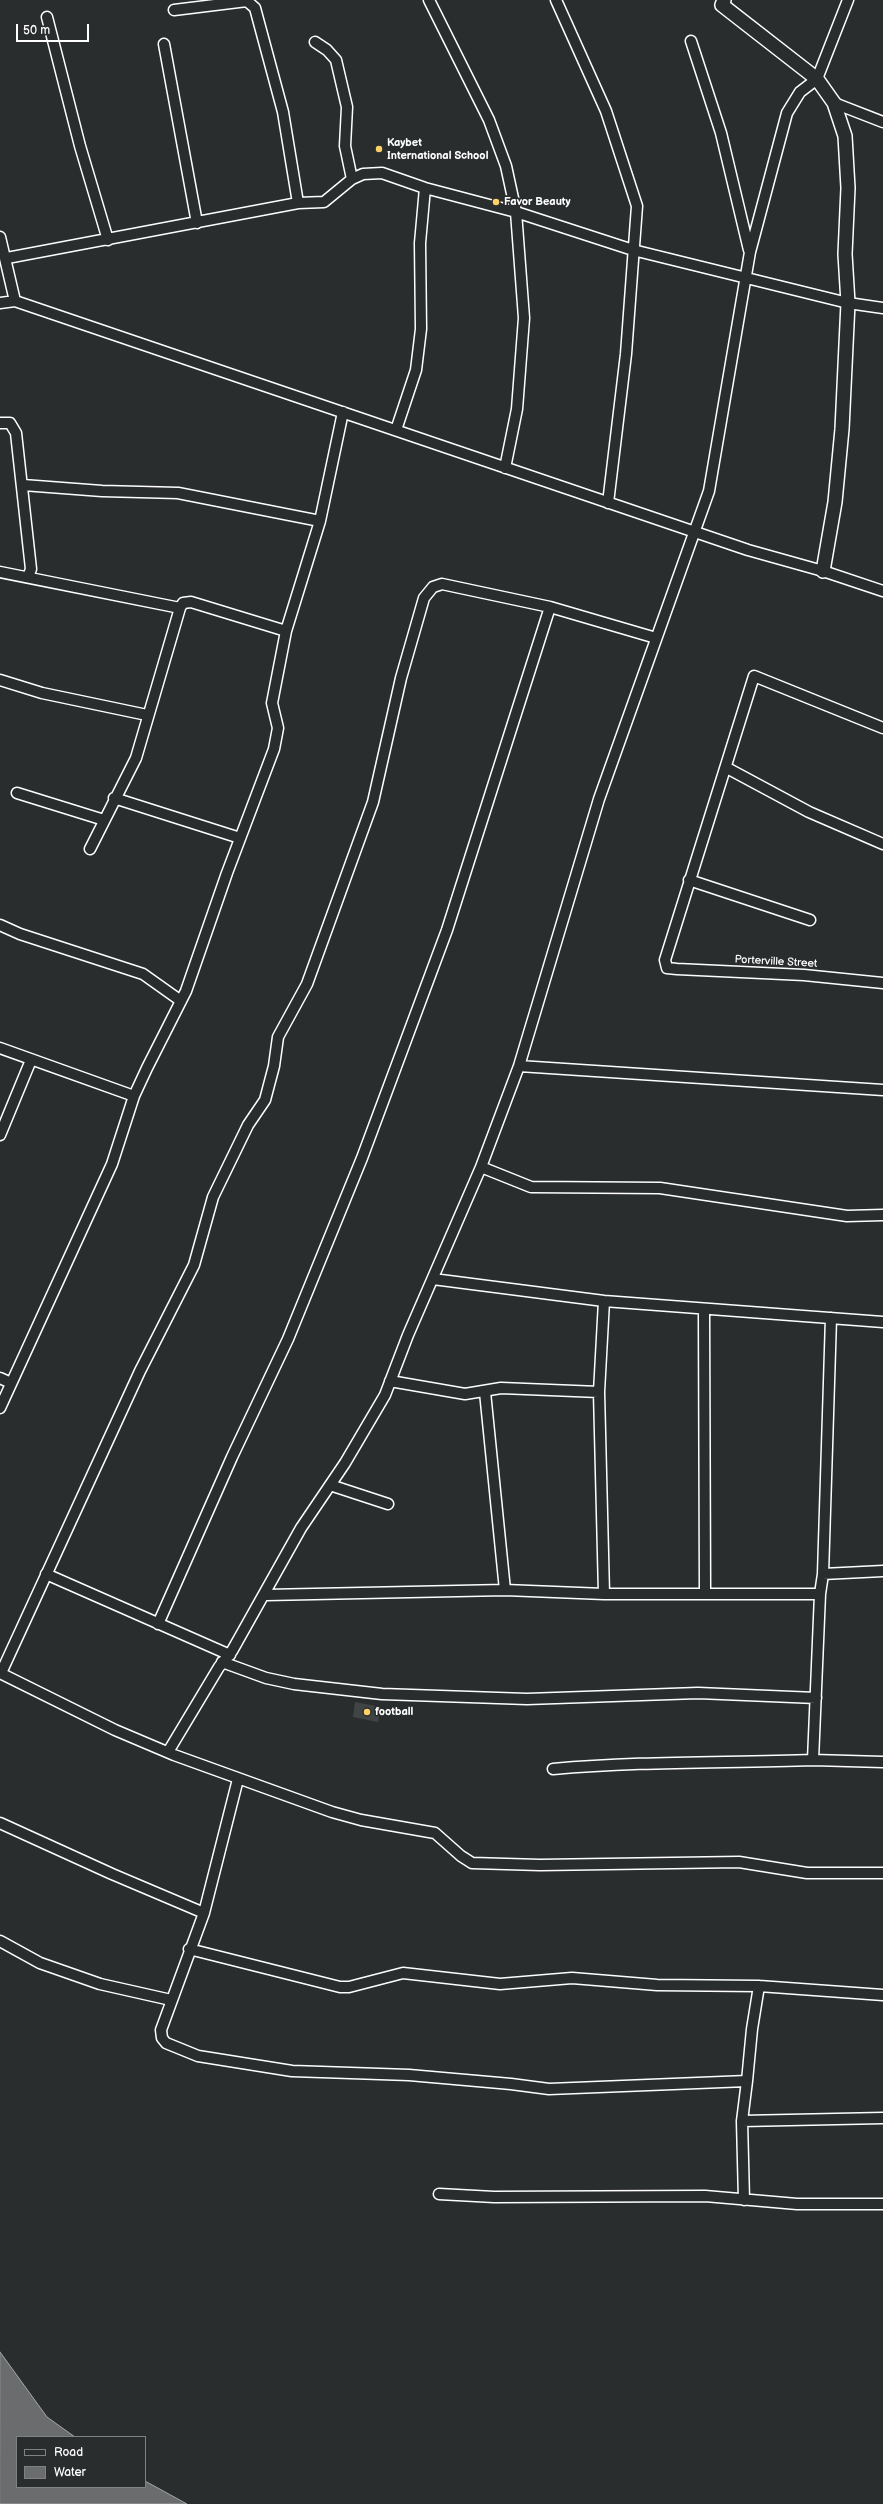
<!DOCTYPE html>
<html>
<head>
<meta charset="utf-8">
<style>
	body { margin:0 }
	#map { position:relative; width:883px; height:2504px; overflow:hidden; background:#2a2d2e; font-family:"Balsamiq Sans",sans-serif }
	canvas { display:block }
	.legend { position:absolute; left:16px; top:2436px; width:130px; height:52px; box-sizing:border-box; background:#2a2d2e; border:1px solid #7f8182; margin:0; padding:5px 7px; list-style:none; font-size:12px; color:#fff }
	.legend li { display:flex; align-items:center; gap:8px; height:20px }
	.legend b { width:20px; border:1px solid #7f8182 }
	.scale { position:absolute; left:16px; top:24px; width:73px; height:18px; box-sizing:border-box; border:2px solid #fff; border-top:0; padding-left:5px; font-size:12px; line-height:14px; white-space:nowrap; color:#fff; -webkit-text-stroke:3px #2a2d2e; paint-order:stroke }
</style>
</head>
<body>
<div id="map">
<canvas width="883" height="2504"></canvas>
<ul class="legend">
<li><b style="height:5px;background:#2a2d2e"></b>Road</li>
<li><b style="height:11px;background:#6a6c6d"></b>Water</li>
</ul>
<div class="scale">50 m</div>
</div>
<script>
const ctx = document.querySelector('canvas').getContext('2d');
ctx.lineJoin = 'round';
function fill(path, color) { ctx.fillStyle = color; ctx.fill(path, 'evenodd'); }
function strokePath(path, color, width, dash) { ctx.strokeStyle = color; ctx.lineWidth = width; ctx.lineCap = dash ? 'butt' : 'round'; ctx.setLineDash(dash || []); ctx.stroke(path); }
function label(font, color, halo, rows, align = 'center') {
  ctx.font = font + ' "Balsamiq Sans",sans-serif'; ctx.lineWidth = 3.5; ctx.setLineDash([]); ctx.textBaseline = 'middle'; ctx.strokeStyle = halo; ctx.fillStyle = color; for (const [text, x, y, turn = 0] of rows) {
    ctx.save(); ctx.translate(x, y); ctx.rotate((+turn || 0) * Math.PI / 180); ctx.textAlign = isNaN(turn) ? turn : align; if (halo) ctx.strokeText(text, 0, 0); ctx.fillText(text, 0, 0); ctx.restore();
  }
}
fill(new Path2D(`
	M355 1702 381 1707 378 1722 353 1717Z`), '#414445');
const water = new Path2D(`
	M0 2352 47 2417 75 2437H17V2487H145V2481L187 2504H0Z`);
fill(water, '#6a6c6d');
strokePath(water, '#a6a7a7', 1);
const minor = new Path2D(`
	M429 0 489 120 506 166 516 212 524 318 517 409 505 468
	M556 0 606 111 637 206 626 354 608 503
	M174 10 247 1 255 8 283 112 298 203
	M47 17 80 146 108 240
	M691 41 721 133 749 250
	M315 42 327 50 336 60 347 107 345 146 352 179
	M164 44 197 223
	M834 103 883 122
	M0 237 15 301
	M7 258 298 203 324 202 352 179 363 174 382 173 425 188 516 212 633 250 848 303 883 308
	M0 303 15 301 748 550 823 571 883 591
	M0 423H10L16 433 31 569 28 577
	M396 430 416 370 421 329 420 243 425 188
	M23 485 102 491 178 493 320 521
	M0 572 180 608
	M0 680 42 693 147 715
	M883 728 754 676 665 960 667 968 677 969 804 975 883 983
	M727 768 809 812 883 844
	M17 793 104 820
	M114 798 240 838
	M90 849 136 758 180 608 183 603 191 602 286 631
	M689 880 810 920
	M0 925 20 934 143 974 181 1001
	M0 1048 134 1096
	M519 1066 883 1090
	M0 1135 31 1060
	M481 1167 531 1187 660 1188 847 1216 883 1215
	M433 1279 604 1301 883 1322
	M604 1301 599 1392 604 1594H820
	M704 1310 705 1593
	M831 1318 823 1574 820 1594 813 1760 883 1762
	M0 1378 11 1383
	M390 1381 465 1394 501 1388 599 1392
	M485 1392 505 1590
	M0 1408 112 1164 134 1096 147 1068 186 991 227 873 274 749 278 728 272 703 286 631 320 521 343 412
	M330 1485 388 1504
	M46 1574 230 1655
	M823 1574 883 1571
	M266 1595 505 1590 604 1594
	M158 1624 232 1457 288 1339 362 1158 447 930 550 607
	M222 1662 266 1678 294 1684 382 1694 527 1699 698 1693 816 1698
	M0 1673 115 1730 174 1755 332 1812 361 1820 435 1833 461 1856 472 1863 540 1865 739 1862 807 1873H883
	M1 1673 140 1371 194 1265 213 1197 248 1125 265 1100 274 1066 278 1037 307 984 373 802 401 678 424 598 433 587 442 584 550 607 656 638
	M168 1752 219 1667 232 1651 301 1528 345 1463 385 1395 408 1335 481 1167 519 1066 599 799 709 491 750 252 787 113 800 92 817 79 848 0
	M553 1769C639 1761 726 1763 813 1760
	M238 1779 204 1913 161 2030 162 2038 166 2043 198 2056 292 2071 409 2075 511 2084 549 2089 747 2081 752 2029 759 1986
	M0 1823 112 1874 204 1913
	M0 1941 40 1963 100 1984 171 2000
	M189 1949 340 1987H349L403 1973 500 1984 572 1978 657 1985 759 1986 883 1995
	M742 2121 883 2118
	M439 2194 494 2197 705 2196 797 2204H883
	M744 2200 742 2121 747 2081`);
const tertiary = new Path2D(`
	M724 0 722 5 817 79 834 103 845 136 848 188 845 254 848 303 842 429 835 502 823 571`);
strokePath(minor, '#fff', 13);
strokePath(tertiary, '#fff', 16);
strokePath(minor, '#2a2d2e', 10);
strokePath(tertiary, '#2a2d2e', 13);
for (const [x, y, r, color] of [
	[379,149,4,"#ffd166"],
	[496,202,4,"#ffd166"],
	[367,1712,4,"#ffd166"]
]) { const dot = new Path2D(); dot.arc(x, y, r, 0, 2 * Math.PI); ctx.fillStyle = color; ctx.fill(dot); strokePath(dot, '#2a2d2e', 1.5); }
label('bold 11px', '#fff', '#2a2d2e', [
	["Kaybet",387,143],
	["International School",387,156],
	["Favor Beauty",504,202],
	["football",375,1712]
], 'left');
label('11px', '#fff', '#2a2d2e', [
	["Porterville Street",776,962,3]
]);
</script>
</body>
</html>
